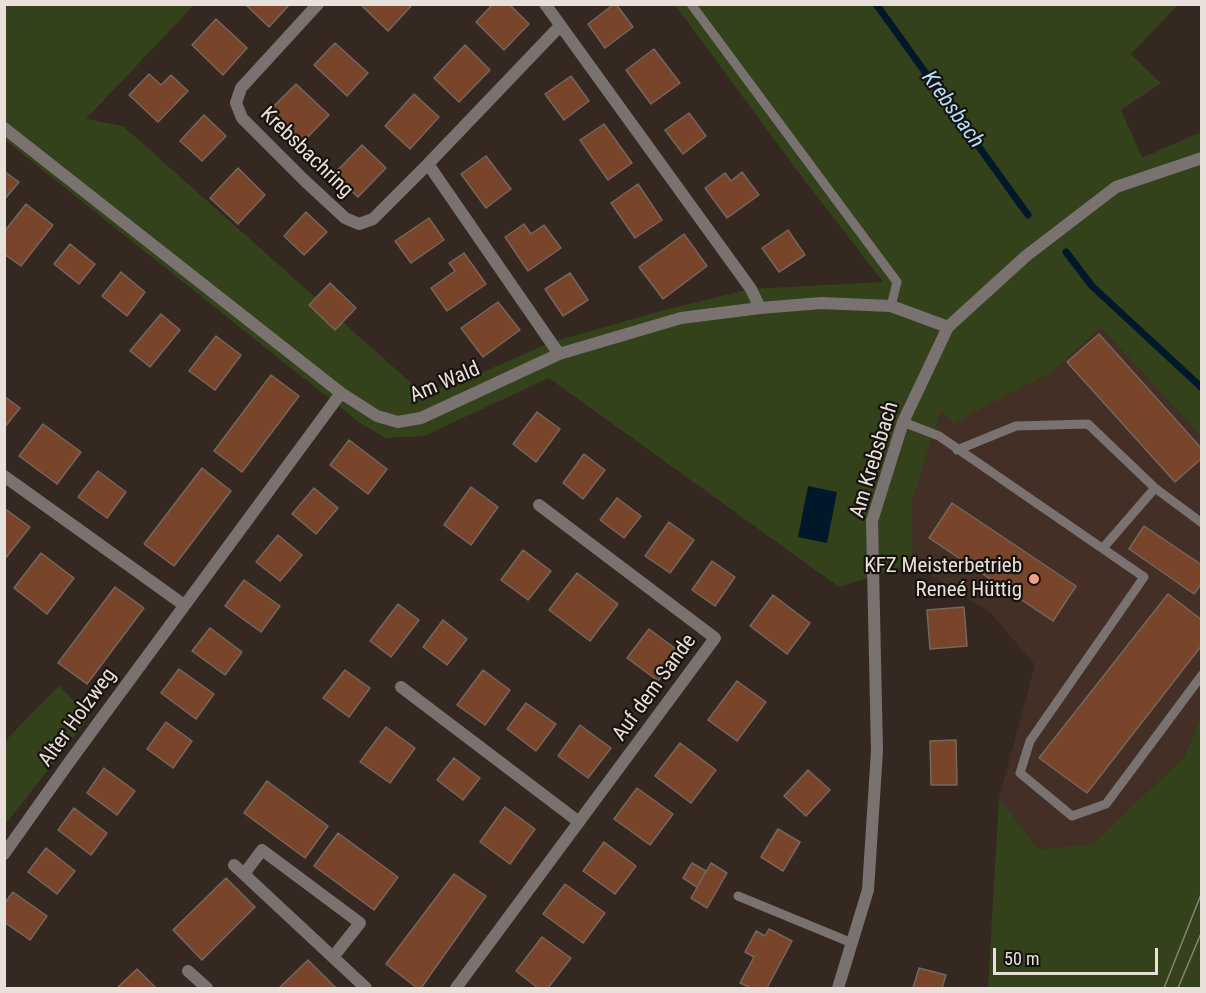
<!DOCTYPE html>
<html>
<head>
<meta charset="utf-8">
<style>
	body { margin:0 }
	#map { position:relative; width:1206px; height:993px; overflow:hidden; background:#352821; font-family:"Roboto Condensed",sans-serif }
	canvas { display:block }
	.frame { position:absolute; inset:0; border:6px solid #e9e0db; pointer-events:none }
	.scale { position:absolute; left:993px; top:948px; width:165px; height:27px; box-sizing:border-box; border:3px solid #e9e0db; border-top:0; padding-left:8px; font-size:18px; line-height:21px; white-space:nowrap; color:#e9e0db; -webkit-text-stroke:4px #18120f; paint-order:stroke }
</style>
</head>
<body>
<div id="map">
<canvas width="1206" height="993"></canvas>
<div class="frame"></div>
<div class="scale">50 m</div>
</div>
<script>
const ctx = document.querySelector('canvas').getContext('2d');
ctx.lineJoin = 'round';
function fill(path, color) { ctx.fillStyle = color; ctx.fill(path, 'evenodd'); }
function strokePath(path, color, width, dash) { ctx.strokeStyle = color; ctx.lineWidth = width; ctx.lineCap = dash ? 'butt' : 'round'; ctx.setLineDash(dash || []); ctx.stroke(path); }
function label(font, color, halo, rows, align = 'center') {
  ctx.font = font + ' "Roboto Condensed",sans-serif'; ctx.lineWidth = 4.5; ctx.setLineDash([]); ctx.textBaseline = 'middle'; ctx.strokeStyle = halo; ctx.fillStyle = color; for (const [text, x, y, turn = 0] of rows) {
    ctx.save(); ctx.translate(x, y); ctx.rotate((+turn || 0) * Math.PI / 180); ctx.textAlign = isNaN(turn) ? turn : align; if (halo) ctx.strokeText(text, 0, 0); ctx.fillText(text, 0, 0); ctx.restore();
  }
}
fill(new Path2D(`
	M1101 326 1201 436V717L1184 757 1093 845 1038 849 999 798 1035 665 991 613 913 564 912 502 941 409 1049 374Z`), '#432f25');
fill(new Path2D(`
	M4 5H194L86 119 123 126 418 389 451 386 552 342 661 311 751 289 883 282 799 173 675 5H1178L1131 54 1161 83 1121 110 1142 158 1201 132V436L1101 327 1049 374 953 423 941 410 912 502 913 564 839 587 549 378 424 436 386 438 360 423 5 140Z
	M59 686 90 716 5 825V741Z
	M1201 717 1200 988H988L999 798 1038 849 1093 844 1184 757Z`), '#33421a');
fill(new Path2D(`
	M808 486 837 492 827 543 798 537Z`), '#001829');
strokePath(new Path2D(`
	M876 4 1028 215
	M1066 252 1092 286 1202 388`), '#001829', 7);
const building = new Path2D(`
	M245 4H290L269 27Z
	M360 4H413L388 31Z
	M493 4H509L529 24 504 50 476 22Z
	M614 4H616L633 27 605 48 588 24Z
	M216 19 247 48 223 75 192 45Z
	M335 43 368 73 347 96 314 65Z
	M465 45 490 70 459 102 434 78Z
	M654 49 680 83 651 104 626 70Z
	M149 74 161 85 171 75 188 91 158 122 129 95Z
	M571 76 589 101 564 120 545 94Z
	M296 84 329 115 300 145 267 113Z
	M414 94 439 117 410 149 385 126Z
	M689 113 706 136 683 154 665 130Z
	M204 115 226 136 202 161 180 141Z
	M604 124 632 163 608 180 580 140Z
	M362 145 386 168 358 197 334 174Z
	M486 156 511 189 486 208 461 174Z
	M238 168 265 195 238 224 210 198Z
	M4 171 19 182 4 200Z
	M742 172 759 195 727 218 705 188 725 173 731 181Z
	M638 184 662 220 635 238 611 203Z
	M26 204 53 225 21 266 4 254V232Z
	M306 212 327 232 304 255 284 236Z
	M429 218 444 240 411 263 395 241Z
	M524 224 531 234 544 225 561 248 528 271 505 237Z
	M788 230 805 255 779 272 762 248Z
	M684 234 707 266 663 299 639 267Z
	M70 244 95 264 79 284 54 264Z
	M464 253 486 284 447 311 431 288 455 271 449 263Z
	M121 272 145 292 127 316 102 296Z
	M570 273 588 300 563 316 545 289Z
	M330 283 356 308 335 330 309 305Z
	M498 302 520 330 483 357 461 328Z
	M161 314 180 330 150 367 130 351Z
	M1099 334 1202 449V458L1175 482 1067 362Z
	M216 336 241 355 215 390 189 371Z
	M271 375 299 396 242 472 214 451Z
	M4 396 20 408 4 428Z
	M537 412 560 429 536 462 513 444Z
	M43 424 81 452 57 484 19 456Z
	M349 440 387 469 368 494 330 465Z
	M584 454 605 470 583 499 563 483Z
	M202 468 231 491 174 566 144 544Z
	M98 471 126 492 107 518 78 497Z
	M471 487 498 507 471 545 444 525Z
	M314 488 338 508 316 534 292 514Z
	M617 498 641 516 624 538 600 520Z
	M952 503 1076 586 1053 621 929 538Z
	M4 508 30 527 4 560Z
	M669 522 694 540 670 573 645 556Z
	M1144 526 1202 565V583L1194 594 1129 549Z
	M278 535 302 555 280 581 256 562Z
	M523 550 551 571 528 600 501 580Z
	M41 553 74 578 47 614 14 588Z
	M712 561 735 577 715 606 692 590Z
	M577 573 618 604 590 641 549 610Z
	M244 580 280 606 261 632 225 606Z
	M115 587 144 608 87 684 58 663Z
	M1168 594 1202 620V645L1087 793 1039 758Z
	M773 595 810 623 787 654 750 626Z
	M398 604 419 620 391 657 370 641Z
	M964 607 967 646 930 649 927 610Z
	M443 620 467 639 447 665 423 647Z
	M210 628 242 652 225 675 192 651Z
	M649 629 680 652 658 681 627 658Z
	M179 669 214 694 196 719 161 693Z
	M345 670 370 688 349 717 323 698Z
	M483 670 510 690 485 725 457 705Z
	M737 681 766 702 737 741 708 720Z
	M526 703 556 724 536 751 507 729Z
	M166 722 192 741 173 768 147 749Z
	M580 725 611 748 588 778 558 756Z
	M386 727 415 748 390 783 360 762Z
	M956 740 957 785H931L930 741Z
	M680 743 716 770 691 803 655 776Z
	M454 758 480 778 463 800 437 780Z
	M104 768 135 791 117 815 87 793Z
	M808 770 830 790 806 816 784 796Z
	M267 781 328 826 305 858 244 813Z
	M637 788 673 814 650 845 614 819Z
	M505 807 535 829 510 864 480 842Z
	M74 808 107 833 91 855 58 830Z
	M778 829 800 842 783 871 761 857Z
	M338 833 398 877 374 910 314 866Z
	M604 842 636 866 615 894 583 871Z
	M46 848 75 871 57 894 28 872Z
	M692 863 706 871 697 887 683 878Z
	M711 863 727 873 707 908 691 898Z
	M454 874 486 896 421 988H417L386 964Z
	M226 878 255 907 202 960 173 930Z
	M565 884 605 913 583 943 543 914Z
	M13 892 47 916 30 940 4 922V904Z
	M769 929 792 941 767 988H751L740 983 754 957 745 952 756 931 765 936Z
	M542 937 571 958 548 988H538L516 971Z
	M308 960 336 988H279Z
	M919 968 946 975 942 988H913Z
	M137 969 156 988H117Z`);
fill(building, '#78452a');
strokePath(building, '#75665e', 1.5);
strokePath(new Path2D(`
	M691 4 897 282 891 306
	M903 422 939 436 1144 577 1030 741 1020 773 1072 816 1106 804 1202 675
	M957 450 1016 426 1088 424 1155 488 1202 523
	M1103 548 1155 488
	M738 896 852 943`), '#7a7270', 9);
strokePath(new Path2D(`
	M318 4 241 88 236 103 242 118 304 180 345 218 359 224 373 219 428 164 560 26
	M545 4 751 289 760 308
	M4 128 341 393 377 416 398 422 421 418 559 354 681 318 760 308 821 303 891 306 948 327
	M428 164 559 354
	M4 476 184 605
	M401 687 579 822
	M4 854 70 761 341 393
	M234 865 366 988
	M244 874 262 850 360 923 333 957
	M188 971 207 988
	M456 988 715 638 539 505
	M838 988 868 890 877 751 872 521 903 422 948 327 1026 256 1116 187 1202 158`), '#7a7270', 12);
strokePath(new Path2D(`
	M1164 988 1202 892
	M1178 988 1202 931`), '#8a7f79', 1.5);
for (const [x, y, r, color] of [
	[1034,579,6,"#f39f84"]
]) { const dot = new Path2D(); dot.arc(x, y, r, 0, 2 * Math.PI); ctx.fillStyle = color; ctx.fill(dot); strokePath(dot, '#18120f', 2); }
label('21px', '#e9e0db', '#18120f', [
	["Krebsbachring",306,153,44],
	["Am Wald",445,383,-23],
	["Am Krebsbach",875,460,-73],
	["Auf dem Sande",655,688,-54],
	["Alter Holzweg",78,718,-54]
]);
label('21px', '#e9e0db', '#18120f', [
	["KFZ Meisterbetrieb",1022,567],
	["Reneé Hüttig",1022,591]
], 'right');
label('italic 22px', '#afdfff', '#18120f', [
	["Krebsbach",952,110,54]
]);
</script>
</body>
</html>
